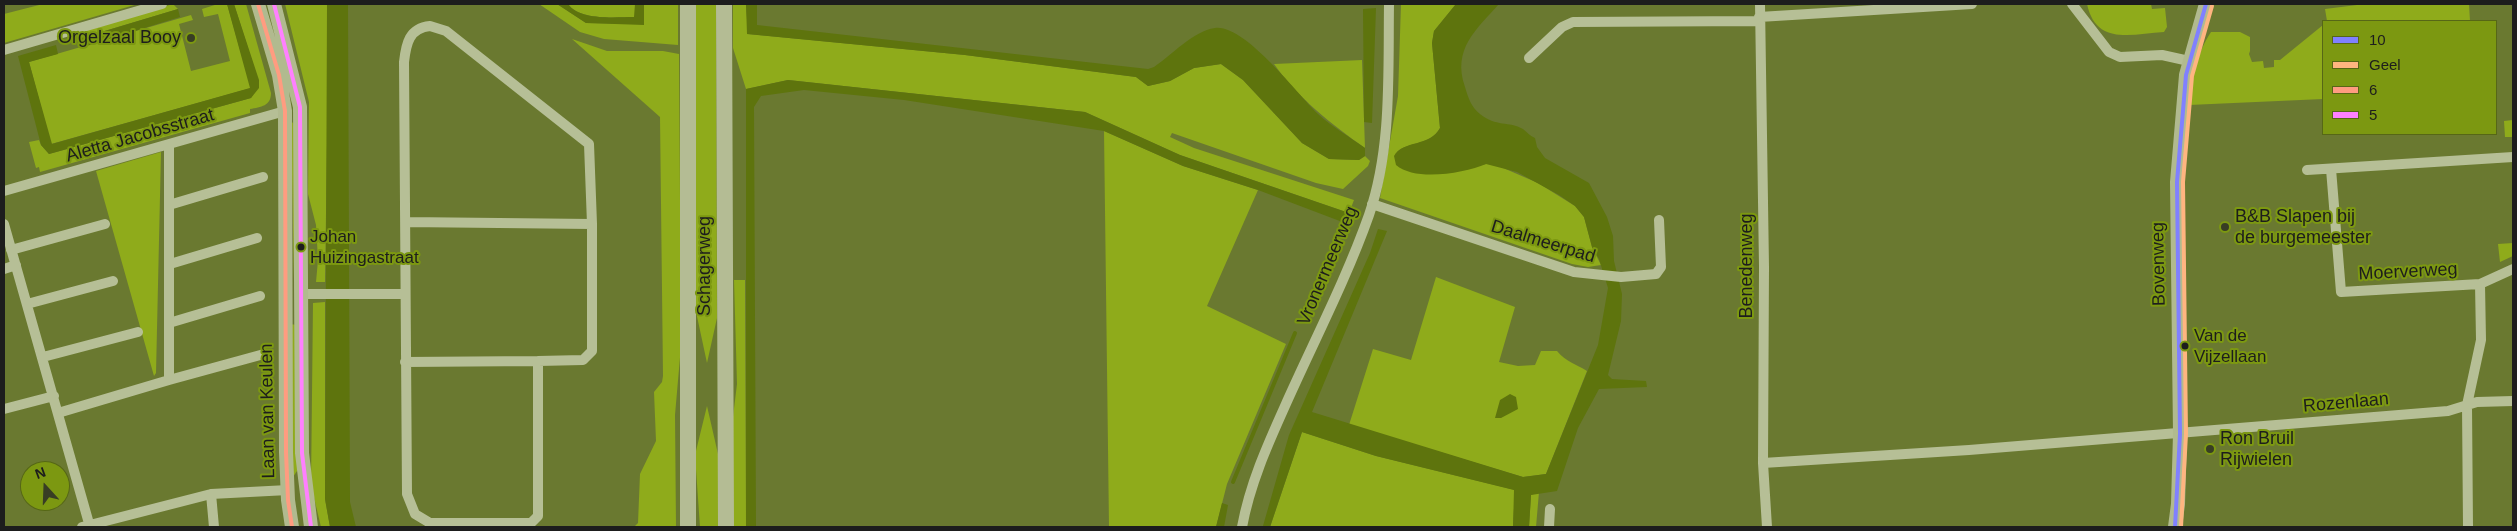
<!DOCTYPE html>
<html>
<head>
<meta charset="utf-8">
<style>
	body { margin:0 }
	#map { position:relative; width:2517px; height:531px; overflow:hidden; background:#6a7930; font-family:Helvetica,sans-serif }
	canvas { display:block }
	.frame { position:absolute; inset:0; border:5px solid #1d1d1d; pointer-events:none }
	.legend { position:absolute; left:2322px; top:20px; width:175px; height:115px; box-sizing:border-box; background:#7c9811; border:1px solid #566716; margin:0; padding:6px 9px; list-style:none; font-size:15px; color:#1d1d1d }
	.legend li { display:flex; align-items:center; gap:10px; height:25px }
	.legend b { width:25px; border:1px solid #566716 }
	.north { position:absolute; left:20px; top:461px; width:50px; height:50px; box-sizing:border-box; background:#7c9811; border:1px solid #566716; border-radius:50%; rotate:340deg; font-size:14px; font-weight:700; line-height:20px; text-align:center; color:#1d1d1d }
	.north::after { content:''; display:block; margin:auto; width:18px; height:22px; background:#383d24; clip-path:polygon(50% 0,100% 100%,50% 72%,0 100%) }
</style>
</head>
<body>
<div id="map">
<canvas width="2517" height="531"></canvas>
<div class="frame"></div>
<ul class="legend">
<li><b style="height:6px;background:#8080ff"></b>10</li>
<li><b style="height:6px;background:#ffb580"></b>Geel</li>
<li><b style="height:6px;background:#ff9c80"></b>6</li>
<li><b style="height:6px;background:#ff80ff"></b>5</li>
</ul>
<div class="north">N</div>
</div>
<script>
const ctx = document.querySelector('canvas').getContext('2d');
ctx.lineJoin = 'round';
function fill(path, color) { ctx.fillStyle = color; ctx.fill(path, 'evenodd'); }
function strokePath(path, color, width, dash) { ctx.strokeStyle = color; ctx.lineWidth = width; ctx.lineCap = dash ? 'butt' : 'round'; ctx.setLineDash(dash || []); ctx.stroke(path); }
function label(font, color, halo, rows, align = 'center') {
  ctx.font = font + ' Helvetica,sans-serif'; ctx.lineWidth = 4; ctx.setLineDash([]); ctx.textBaseline = 'middle'; ctx.strokeStyle = halo; ctx.fillStyle = color; for (const [text, x, y, turn = 0] of rows) {
    ctx.save(); ctx.translate(x, y); ctx.rotate((+turn || 0) * Math.PI / 180); ctx.textAlign = isNaN(turn) ? turn : align; if (halo) ctx.strokeText(text, 0, 0); ctx.fillText(text, 0, 0); ctx.restore();
  }
}
fill(new Path2D(`
	M43 4H138L4 43V14Z
	M173 4 178 9 78 39 77 33 82 30Z
	M218 4H227L251 88 51 144 29 62 191 15 193 20 179 24 191 71 230 61 218 14 204 17 202 9Z
	M234 4H246L271 93C271 106 261 107 250 109V113L40 172 39 167 36 168 29 142 39 140 41 145 49 154 251 98 259 83Z
	M285 4H327L328 75 325 282H316L318 260 316 225 308 194 309 102Z
	M539 4H557L586 23 644 24V4H678V45L604 39 580 32Z
	M568 4H635V17C616 17 580 21 568 4Z
	M695 4H716L717 318 707 363 695 307Z
	M733 4H746L748 34 965 55 1136 77 1148 86 1170 81 1194 68 1221 64 1243 80 1302 143 1329 159 1359 160 1365 156 1370 161 1368 166 1343 189 1316 183 1172 133 1170 137 1194 148 1354 200 1349 213 1180 155 1085 112 788 80 746 89 733 48Z
	M1401 4H1456L1434 31 1432 43 1440 128C1430 146 1409 141 1397 152L1439 174 1486 164H1494L1538 183 1575 206 1584 217 1592 247 1601 265 1588 267 1572 264 1380 198 1398 96Z
	M2087 4H2151L2152 9 2165 8 2167 27 2164 32C2132 34 2096 46 2087 4Z
	M2365 4H2469L2470 21H2327L2325 9Z
	M2323 25V99L2189 105C2193 79 2196 54 2211 32H2240L2250 37V51L2249 54 2252 62 2263 61 2264 68 2274 67V60H2280Z
	M572 39 607 51H663L679 54 681 346 675 415 676 527H634L638 523 640 474 656 441 654 392 662 382 663 376 660 117Z
	M1362 60 1365 148C1330 123 1299 99 1274 64Z
	M2513 120V137H2505L2504 121Z
	M291 121 294 124 295 280 294 281Z
	M1104 131 1183 166 1258 190 1207 306 1286 344 1227 484 1216 527H1109Z
	M161 152 156 373 154 376 96 171Z
	M2513 243V256L2500 262 2498 244Z
	M1436 277 1515 307 1499 362 1518 366 1535 365 1541 351H1557C1566 362 1576 364 1587 371L1546 474 1523 477 1349 425 1373 349 1411 360Z
	M734 280H745L746 527H733L732 425 737 384Z
	M325 302V499L330 527H321L311 485 313 303Z
	M289 324 298 325 297 471 293 477Z
	M707 406 718 454 719 527H700L695 455Z
	M1302 432 1376 456 1515 490 1513 527H1270Z
	M1539 492 1536 527H1529L1531 495Z`), '#8fab1b');
fill(new Path2D(`
	M227 4H234L259 80V88L251 98 49 154 41 145 18 56 56 45 58 54 29 62 52 144 250 88Z
	M327 4H348L350 502 356 527H330L325 499Z
	M557 4H568C580 21 615 17 634 17L635 4H644V25L586 23Z
	M746 4H757V25L1148 69 1154 67C1172 55 1193 31 1215 28 1245 24 1297 94 1318 114 1332 127 1350 137 1365 148V156L1359 160 1329 159 1302 143 1243 80 1221 64 1194 68 1170 81 1148 86 1136 77 965 55 747 34Z
	M1456 4H1499C1476 30 1452 49 1465 87 1468 97 1471 107 1480 114 1496 127 1509 121 1523 129 1527 132 1530 136 1535 138L1537 147 1545 158 1589 183 1607 217 1613 236 1614 261 1622 294 1621 321 1608 375 1612 379 1646 381 1647 387 1599 389 1578 428 1557 491 1531 495 1529 527H1513L1514 490 1376 456 1302 432 1270 527 1263 526 1289 435 1370 253 1378 229 1387 231 1312 412 1523 477 1546 474 1598 345 1608 288 1599 259 1592 247 1584 217 1575 206 1559 195 1517 172 1486 164C1464 173 1416 182 1396 165L1394 156C1403 140 1430 147 1440 128L1432 43 1434 31Z
	M1376 8 1372 123 1364 122 1363 9Z
	M178 9 180 17 80 48 78 39Z
	M788 80 1085 112 1180 155 1349 213 1345 223 1258 190 1183 166 1104 131 904 100 804 90 761 96 754 107 756 527H746V89Z
	M1510 394 1516 397 1518 409 1501 418H1495L1500 400Z
	M1222 503 1228 505 1224 527H1216Z`), '#5e740d');
strokePath(new Path2D(`
	M1233 482 1295 333`), '#5e740d', 4);
strokePath(new Path2D(`
	M1760 4 1764 267 1763 463 1767 527
	M2072 4 2109 52 2120 57 2162 55 2189 61
	M1759 17 1972 4
	M430 26 446 31 589 144 592 224V351L583 360 538 361V516L531 523H430L415 514 407 494 404 62C406 44 409 28 430 26Z
	M4 50 162 4
	M1529 58 1562 27 1573 22 1759 21
	M2331 169 2341 292 2480 284
	M2307 170 2513 157
	M4 191 285 111
	M1372 204 1574 272 1621 277 1656 274 1661 267 1659 220
	M169 205 263 177
	M406 222 592 224
	M4 224 90 527
	M11 250 105 224
	M170 264 257 238
	M4 269 16 265
	M302 294H405
	M27 304 113 281
	M169 323 260 296
	M43 357 138 332
	M405 362 538 361
	M169 380 264 354
	M4 409 54 396
	M58 413 169 380V146
	M1763 463 1969 450 2448 411 2477 402 2513 401
	M211 494 214 527
	M82 527 211 494 288 490
	M1242 527C1250 484 1267 446 1285 406 1313 343 1346 280 1369 215 1392 148 1388 73 1389 4
	M1549 527 1550 509
	M2468 527 2467 405 2481 340 2480 284 2513 269`), '#b6bf96', 10);
strokePath(new Path2D(`
	M258 4 279 75 285 111 286 452 288 500 292 527
	M274 4 300 107 302 453 311 527
	M2175 527 2178 504 2180 434 2177 182 2186 75 2206 4`), '#b1ba8f', 14);
strokePath(new Path2D(`
	M688 4V527
	M724 4 726 527`), '#b4bc94', 16);
strokePath(new Path2D(`
	M2175 527 2180 434 2177 182 2186 75 2206 4`), '#8080ff', 4);
strokePath(new Path2D(`
	M2181 527 2186 434 2183 182 2192 76 2212 6`), '#ffb580', 4);
strokePath(new Path2D(`
	M258 4 279 75 285 111 286 452 288 500 292 527`), '#ff9c80', 4);
strokePath(new Path2D(`
	M274 4 300 107 302 453 311 527`), '#ff80ff', 4);
for (const [x, y, r, color] of [
	[191,38,5,"#383d24"],
	[2225,227,5,"#383d24"],
	[301,247,4.5,"#1d1d1d"],
	[2185,346,4.5,"#1d1d1d"],
	[2210,449,5,"#383d24"]
]) { const dot = new Path2D(); dot.arc(x, y, r, 0, 2 * Math.PI); ctx.fillStyle = color; ctx.fill(dot); strokePath(dot, '#7c9811', 2); }
label('17px', '#1d1d1d', '#7c9811', [
	["Johan",310,237],
	["Huizingastraat",310,258],
	["Van de",2194,336],
	["Vijzellaan",2194,357]
], 'left');
label('18px', '#1d1d1d', '#7c9811', [
	["Orgelzaal Booy",181,38,"right"],
	["B&B Slapen bij",2235,217],
	["de burgemeester",2235,238],
	["Ron Bruil",2220,439],
	["Rijwielen",2220,460]
], 'left');
label('18px', '#1d1d1d', '#7c9811', [
	["Aletta Jacobsstraat",140,136,-16],
	["Daalmeerpad",1543,242,17],
	["Bovenweg",2159,264,-91],
	["Schagerweg",705,266,-90],
	["Vronermeerweg",1328,266,-67],
	["Benedenweg",1747,266,-90],
	["Moerverweg",2408,272,-3],
	["Rozenlaan",2346,403,-5],
	["Laan van Keulen",268,411,-91]
]);
</script>
</body>
</html>
